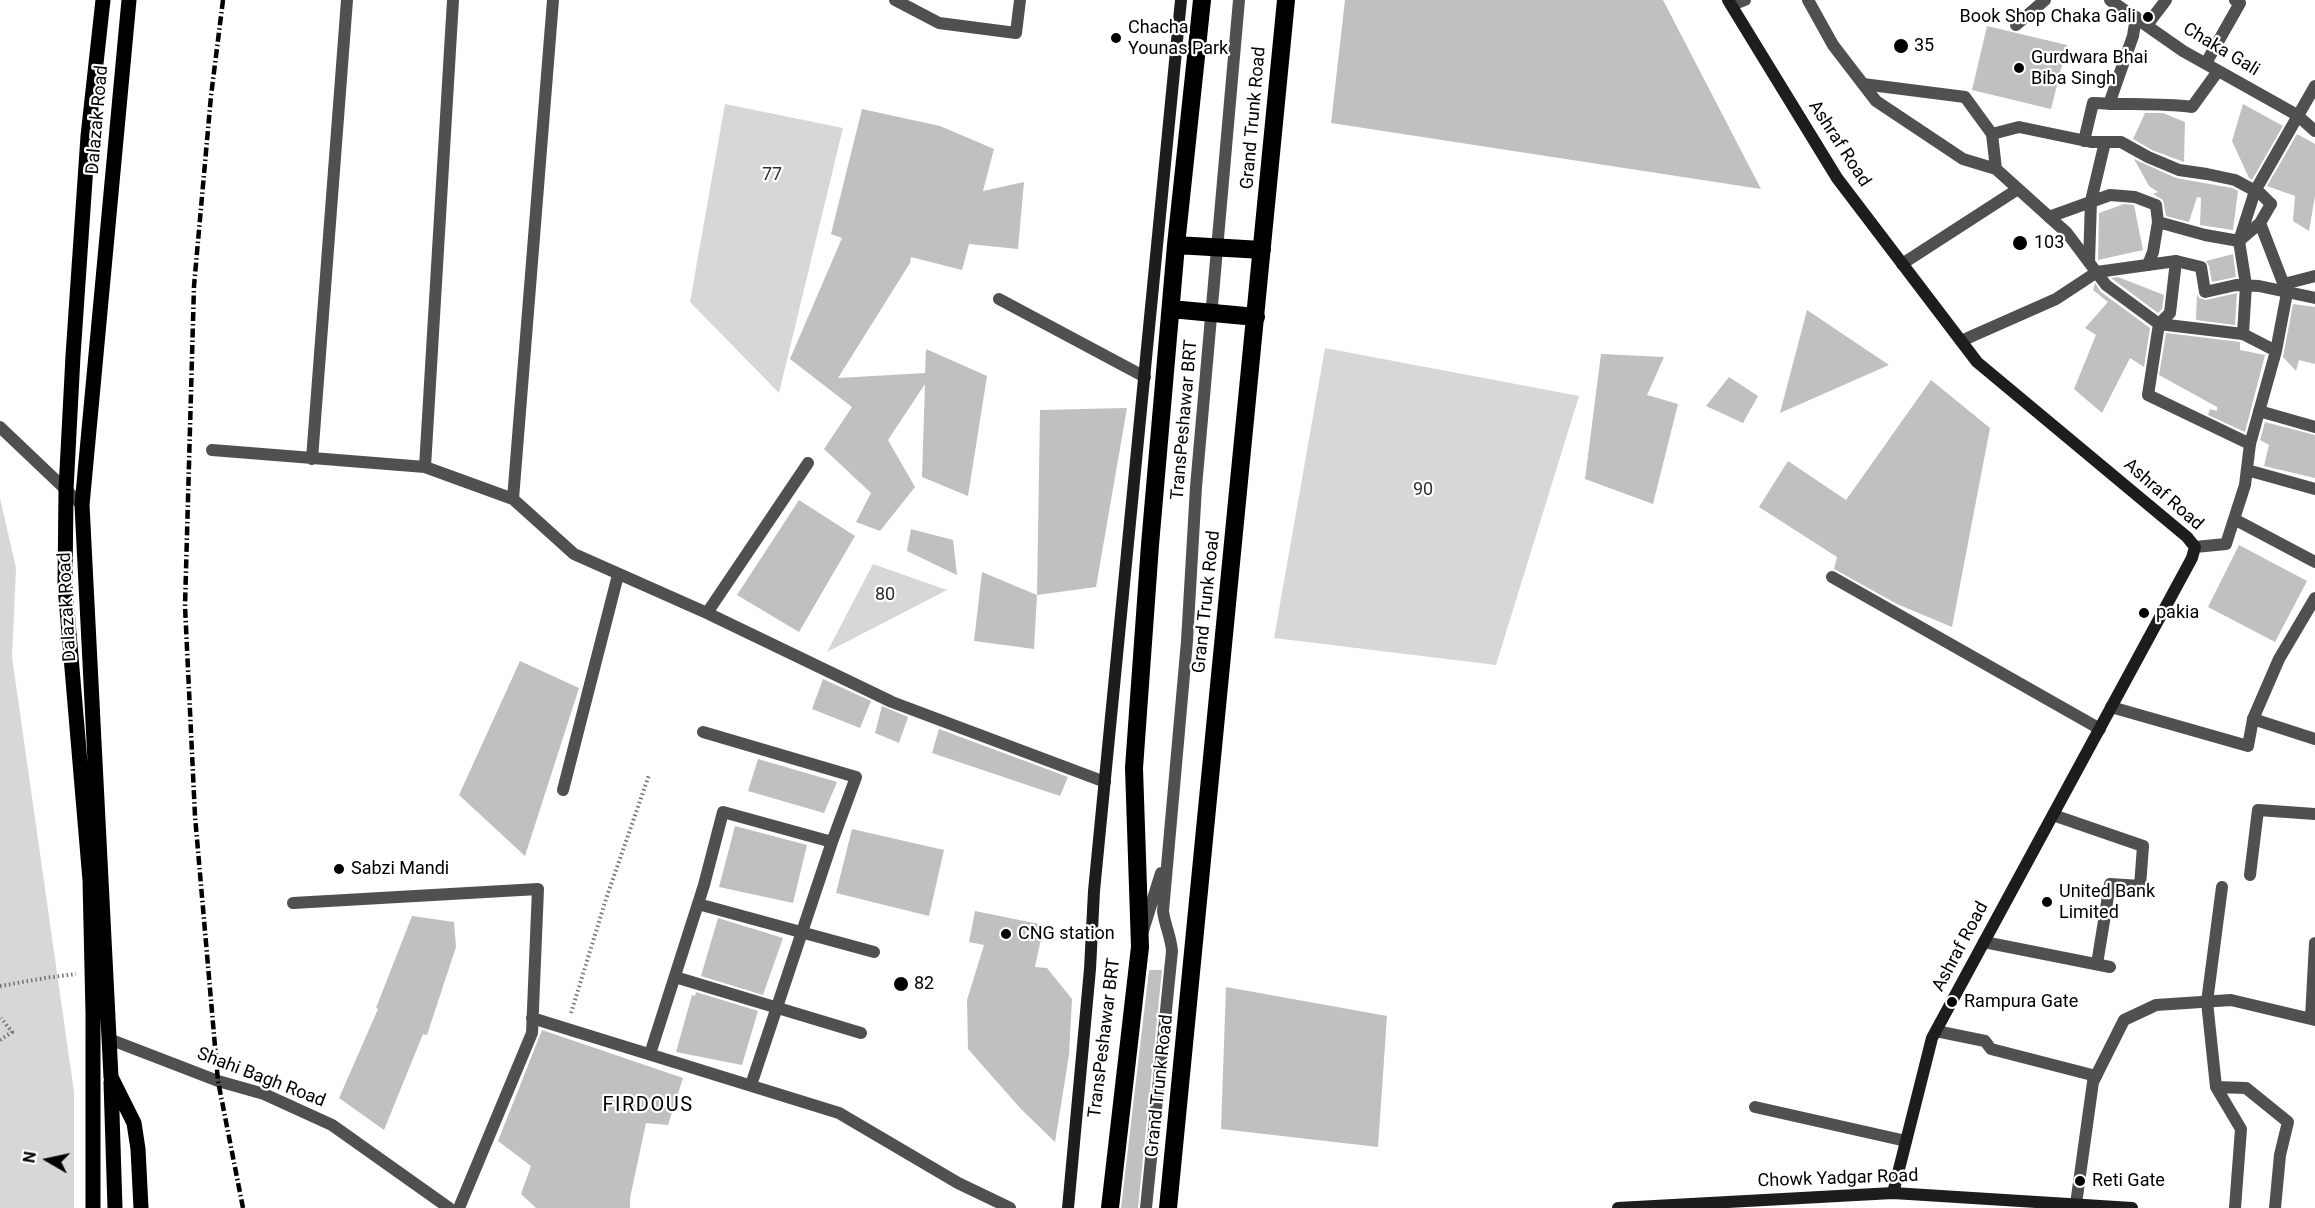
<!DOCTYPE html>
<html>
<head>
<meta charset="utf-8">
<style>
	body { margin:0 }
	#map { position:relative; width:2315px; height:1208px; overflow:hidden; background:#fff; font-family:Roboto,sans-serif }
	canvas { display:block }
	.north { position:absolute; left:18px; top:1130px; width:60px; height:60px; -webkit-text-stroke:4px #fff; paint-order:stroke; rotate:279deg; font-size:16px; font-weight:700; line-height:24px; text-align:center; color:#000 }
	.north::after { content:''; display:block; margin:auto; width:21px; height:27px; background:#000; clip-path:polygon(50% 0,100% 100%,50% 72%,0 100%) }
</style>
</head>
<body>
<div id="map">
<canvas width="2315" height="1208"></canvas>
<div class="north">N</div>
</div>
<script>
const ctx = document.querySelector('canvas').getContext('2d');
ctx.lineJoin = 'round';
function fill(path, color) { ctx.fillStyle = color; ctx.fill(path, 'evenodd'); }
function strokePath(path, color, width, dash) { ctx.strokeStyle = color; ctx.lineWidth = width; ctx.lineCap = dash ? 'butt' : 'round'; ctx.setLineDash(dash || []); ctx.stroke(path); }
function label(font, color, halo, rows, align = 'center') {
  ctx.font = font + ' Roboto,sans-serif'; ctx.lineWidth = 4.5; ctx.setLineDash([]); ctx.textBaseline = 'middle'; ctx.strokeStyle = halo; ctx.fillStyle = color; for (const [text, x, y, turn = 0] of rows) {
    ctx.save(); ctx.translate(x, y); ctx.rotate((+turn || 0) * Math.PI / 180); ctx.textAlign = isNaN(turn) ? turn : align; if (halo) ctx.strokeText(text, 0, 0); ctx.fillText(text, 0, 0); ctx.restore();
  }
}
fill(new Path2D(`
	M725 104 843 128 779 393 690 302Z
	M1325 348 1579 396 1496 665 1274 638Z
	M0 498 16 568 12 657 74 1092V1208H0Z
	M873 564 947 590 827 652Z`), '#d7d7d7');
fill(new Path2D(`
	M1345 0H1663L1761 189 1331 123Z
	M1987 26 2067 45 2051 109 1972 90Z
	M2243 104 2283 126 2252 180 2249 178 2232 141Z
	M862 109 940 126 994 149 983 191 1024 182 1018 249 969 244 962 270 911 257 910 263 838 378 925 373 926 349 987 376 968 496 922 477 925 384 888 440 915 487 880 531 856 522 871 493 824 449 852 407 790 359 842 238 831 234Z
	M2145 113H2163L2185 122 2184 162 2152 150 2133 139Z
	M2297 134 2315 144V196L2309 231 2293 221 2295 196 2267 186Z
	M2134 159 2176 178 2232 188 2238 191 2233 230 2200 225 2201 198 2197 197 2189 222 2166 216 2163 200 2153 194 2158 192 2149 186Z
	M2124 204 2134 205 2143 250 2098 260 2099 213Z
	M2233 254 2236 277 2212 282 2209 266 2206 261Z
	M2118 277 2164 295 2162 309 2158 313 2111 278Z
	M2095 283 2101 292 2150 328 2144 367 2130 358 2102 413 2074 389 2096 335 2085 328 2108 302 2093 290Z
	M2237 293 2235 325 2196 320 2197 294 2199 298 2206 300Z
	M2293 304 2315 307V364L2299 360 2296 371 2283 357Z
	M1807 310 1889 365 1780 413Z
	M2166 333 2240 342V350L2265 355 2245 432 2208 415 2210 409 2217 411V407L2159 375Z
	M1601 354 1664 357 1647 395 1678 404 1653 504 1585 479Z
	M1729 377 1758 396 1743 423 1706 406Z
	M1931 380 1990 428 1952 627 1897 604 1834 569 1837 557 1759 507 1788 461 1846 500Z
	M1127 408 1096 587 1037 595 1040 410Z
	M2265 422 2315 435V478L2264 466 2269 445 2260 440Z
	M799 500 855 536 799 632 737 595Z
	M911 529 953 540 957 575 907 551Z
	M2239 545 2307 581 2275 642 2208 607Z
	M982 572 1037 595 1034 649 974 641Z
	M520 661 579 688 525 856 459 795Z
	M823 679 871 701 860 728 812 709Z
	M882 706 908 717 899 743 875 733Z
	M939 729 1068 777 1060 796 932 753Z
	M758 759 837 782 824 813 748 791Z
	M735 826 807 845 793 903 719 887Z
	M852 829 944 850 929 916 836 893Z
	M975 911 1044 925 1035 967 1047 968 1072 999 1069 1055 1055 1142 1021 1109 968 1049 967 1000 984 945 969 942Z
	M412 916 454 922 456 947 427 1035 423 1034 384 1130 339 1098 378 1009 376 1008Z
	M718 918 783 938 763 995 701 976Z
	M1149 970H1162L1138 1208H1121Z
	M1226 987 1387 1016 1378 1147 1221 1129Z
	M696 992 758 1011 742 1065 676 1052 692 995 695 996Z
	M542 1030 683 1078 668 1125 646 1123 630 1198V1208H536L521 1194 531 1166 498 1141Z`), '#c0c0c0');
strokePath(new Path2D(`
	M0 986 45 978 76 974
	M571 1013 606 899 649 775
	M0 1040 12 1032 1 1018`), '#727272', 4, [1.5, 3]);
strokePath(new Path2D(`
	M1732 5 1745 0
	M2016 25 2045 0
	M2206 63 2240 3 2235 0
	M1863 84 1965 97 1992 134
	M2049 217 2110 195 2135 197 2156 205 2158 222 2205 235 2239 241 2260 223 2271 204
	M2176 261 2170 313 2159 324 2243 334 2276 351
	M2089 262 2091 201 2105 142
	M1902 264 2018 189
	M2148 265 2153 252 2158 222
	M2284 284 2315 276
	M1961 341 2056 299 2097 272
	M2259 411 2315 427
	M2250 444 2276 351 2287 293 2260 223
	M2253 719 2315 739
	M2053 815 2143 846 2140 886 2110 884 2097 964
	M2222 887 2207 1002 2216 1087 2241 1129 2235 1208
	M1142 934 1161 873
	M1984 942 2110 967
	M1936 1031 1985 1041 1991 1049 2096 1076
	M2216 1087 2246 1088 2288 1122 2280 1155 2275 1208
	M1755 1107 1906 1141
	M1146 1208 1172 951C1171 937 1165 926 1163 911L1187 641 1196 487 1239 0`), '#505050', 12);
strokePath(new Path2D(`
	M895 0 939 23 1016 33 1020 0
	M1808 0 1833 45 1876 101 1963 159 1996 169 2067 233 2106 285 2159 324 2148 395 2250 444 2245 485 2226 544 2195 547
	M2110 0 2183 51 2297 115 2315 131
	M2147 25 2166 0
	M2109 104 2133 36 2136 17
	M2084 141 2093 103C2127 105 2159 103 2192 107L2218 71
	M1996 169 1992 134 2019 127 2091 142H2121L2148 157 2179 170 2207 174 2235 180 2261 194 2271 204
	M2097 272 2176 261 2201 267 2205 292 2236 285 2259 286 2315 298
	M999 299 1145 377
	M2243 334 2246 285 2239 241 2255 191 2315 86
	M0 427 82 505
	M212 450 425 467 513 499 574 554 707 613 892 702 1105 782
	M312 459 347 0
	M425 467 453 0
	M2247 470 2315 489
	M513 499 553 0
	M2234 519 2315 562
	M1832 577 2100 729
	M707 613 808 463
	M2111 707 2248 746 2253 719 2279 659 2315 598
	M703 732 856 777 832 842 751 1085
	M563 790 618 575
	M2250 875 2258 810 2315 814
	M293 903 538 889 532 1033 459 1208
	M698 904 874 952
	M675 977 861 1033
	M532 1018 839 1113 958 1183 1010 1208
	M2311 1018 2315 943
	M109 1039 218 1081 264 1094 332 1125 449 1208
	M650 1054 704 885 723 812 832 842
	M2076 1204 2093 1082 2124 1020 2156 1005 2231 1000 2315 1020`), '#505050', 12);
strokePath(new Path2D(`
	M1728 0 1837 178 1977 362 2187 537 2195 547 2192 558 1932 1038 1893 1193
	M1068 1208 1090 969 1094 891 1181 0
	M1618 1208 1893 1193 2132 1208`), '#1d1d1d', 12);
strokePath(new Path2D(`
	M129 0 82 505 111 1077 134 1123 138 1149 141 1208
	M111 1082 115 1208
	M93 1208V1013L90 880 65 586 66 490 73 356 88 136 103 0`), '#000', 15);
strokePath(new Path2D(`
	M1176 245 1262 250
	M1171 309 1256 317
	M1110 1208 1140 947 1134 768 1150 545 1176 245 1202 0
	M1168 1208 1286 0`), '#000', 18);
strokePath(new Path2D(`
	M223 0 211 96 194 286 185 606 195 816 218 1081 243 1208`), '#000', 4.5, [9, 3, 1.5, 3]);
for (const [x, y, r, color] of [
	[2148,17,6,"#000"],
	[1116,38,6,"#000"],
	[1901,46,8,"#000"],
	[2019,68,6,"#000"],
	[2020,243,8,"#000"],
	[2144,613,6,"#000"],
	[339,869,6,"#000"],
	[2047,902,6,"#000"],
	[1006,934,6,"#000"],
	[901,984,8,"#000"],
	[1952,1002,6,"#000"],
	[2080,1181,6,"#000"]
]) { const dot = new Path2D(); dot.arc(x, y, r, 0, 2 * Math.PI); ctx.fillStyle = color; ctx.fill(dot); strokePath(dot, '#fff', 2); }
label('18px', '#000', '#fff', [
	["Book Shop Chaka Gali",2136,17,"right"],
	["Chacha",1128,28],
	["Younas Park",1128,49],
	["35",1914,46],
	["Gurdwara Bhai",2031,58],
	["Biba Singh",2031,79],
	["103",2034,243],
	["pakia",2156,613],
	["Sabzi Mandi",351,869],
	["United Bank",2059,892],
	["Limited",2059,913],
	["CNG station",1018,934],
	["82",914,984],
	["Rampura Gate",1964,1002],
	["Reti Gate",2092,1181]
], 'left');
label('18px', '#000', '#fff', [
	["Chaka Gali",2221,50,31],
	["Grand Trunk Road",1254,118,-85],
	["Dalazak Road",98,120,-85],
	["Ashraf Road",1839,144,57],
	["TransPeshawar BRT",1185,420,-85],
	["Ashraf Road",2163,495,41],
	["Grand Trunk Road",1207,602,-84],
	["Dalazak Road",68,607,-93],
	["Ashraf Road",1961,947,-62],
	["TransPeshawar BRT",1105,1038,-83],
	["Shahi Bagh Road",261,1078,21],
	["Grand Trunk Road",1160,1086,-84],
	["Chowk Yadgar Road",1838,1179,-2]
]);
label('18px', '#2e2e2e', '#fff', [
	["77",772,175],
	["90",1423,490],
	["80",885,595]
]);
ctx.letterSpacing = '1.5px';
label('20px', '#000', '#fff', [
	["FIRDOUS",648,1106]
]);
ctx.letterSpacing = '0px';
</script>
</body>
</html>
